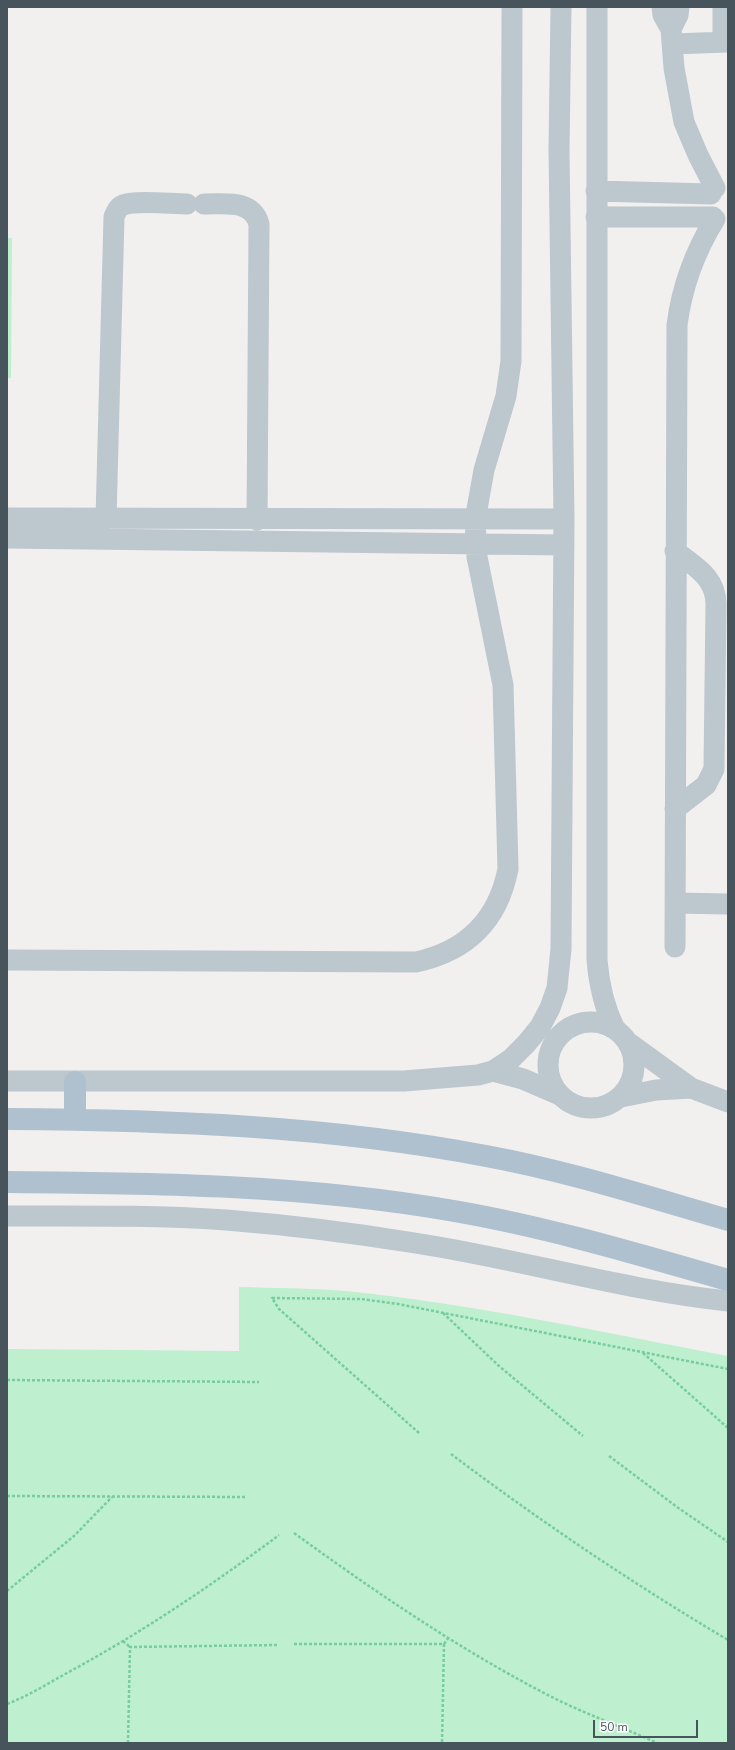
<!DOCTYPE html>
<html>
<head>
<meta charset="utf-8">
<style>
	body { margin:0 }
	#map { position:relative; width:735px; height:1750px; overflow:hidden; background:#f2efef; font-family:"Nunito Sans",sans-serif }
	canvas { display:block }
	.frame { position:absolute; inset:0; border:8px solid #47545c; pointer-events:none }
	.scale { position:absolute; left:593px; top:1720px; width:105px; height:18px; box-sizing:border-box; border:2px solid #47545c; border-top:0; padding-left:5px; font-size:12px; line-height:14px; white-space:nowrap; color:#47545c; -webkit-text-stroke:3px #fff; paint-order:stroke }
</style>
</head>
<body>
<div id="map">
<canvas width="735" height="1750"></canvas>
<div class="frame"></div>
<div class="scale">50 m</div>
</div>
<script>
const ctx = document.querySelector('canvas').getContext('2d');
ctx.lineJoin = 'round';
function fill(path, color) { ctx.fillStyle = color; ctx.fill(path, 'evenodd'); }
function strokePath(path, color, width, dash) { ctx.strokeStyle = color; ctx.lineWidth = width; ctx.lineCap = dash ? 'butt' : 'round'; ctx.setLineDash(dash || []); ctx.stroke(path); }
fill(new Path2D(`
	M7 238H12L11 378H7Z
	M239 1287C274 1288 310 1288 345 1291 474 1304 601 1332 728 1356V1743H7V1349L239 1351Z`), '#beefce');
strokePath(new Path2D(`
	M443 1313 499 1366 583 1436
	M643 1353 728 1428
	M7 1380 259 1382
	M419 1433 279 1309 272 1298 361 1299 398 1304 728 1369
	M451 1454C540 1521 632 1583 728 1640
	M609 1456 677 1507 728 1542
	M7 1496 247 1497
	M294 1533C374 1591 456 1647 544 1693 580 1712 620 1726 657 1743
	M7 1591 74 1536 112 1497
	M123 1641 130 1647
	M294 1644H444L442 1743
	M444 1644 449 1637
	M7 1704C28 1696 47 1684 67 1673 141 1633 211 1586 279 1535
	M128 1743 130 1647 278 1645`), '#76cd9d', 2.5, [3, 2]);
strokePath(new Path2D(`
	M597 7V960C599 985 604 1007 615 1029
	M662 7 663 15 671 29 674 68 684 122 698 155 715 188
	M723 7V42
	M671 29 678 15 679 7
	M672 44 728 42
	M596 191 711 194
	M204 204C225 204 252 199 259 224L257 520
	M596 217H713
	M7 518 564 519
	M106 519 114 217C116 212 118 207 123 205 137 200 171 204 187 204
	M7 538 564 545
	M675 809 706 785 714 769 716 604C716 577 694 566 675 551
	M675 903 728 904
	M675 947 677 325C682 286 694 253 715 219
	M7 960 416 962C467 951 498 920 508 869L503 685 477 557 475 520 484 470 506 396 511 361 512 7
	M548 1065a43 43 0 1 1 86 0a43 43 0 1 1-86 0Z
	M629 1043 691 1088 728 1102
	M493 1071 523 1079 560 1095
	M7 1081H404L478 1075 493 1071 511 1059 526 1044 540 1027 550 1008 557 988 561 949 564 519 559 150 561 7
	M621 1097 656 1090 691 1088
	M7 1216C80 1216 153 1215 226 1220 290 1225 353 1233 415 1243 520 1259 622 1290 728 1301`), '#bdc7ce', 21);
strokePath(new Path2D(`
	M75 1082V1119
	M7 1119C167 1120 329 1126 486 1156 568 1171 648 1197 728 1220
	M7 1182C157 1183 306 1185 454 1211 547 1227 637 1254 728 1280`), '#afc0ce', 22);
</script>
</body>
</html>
